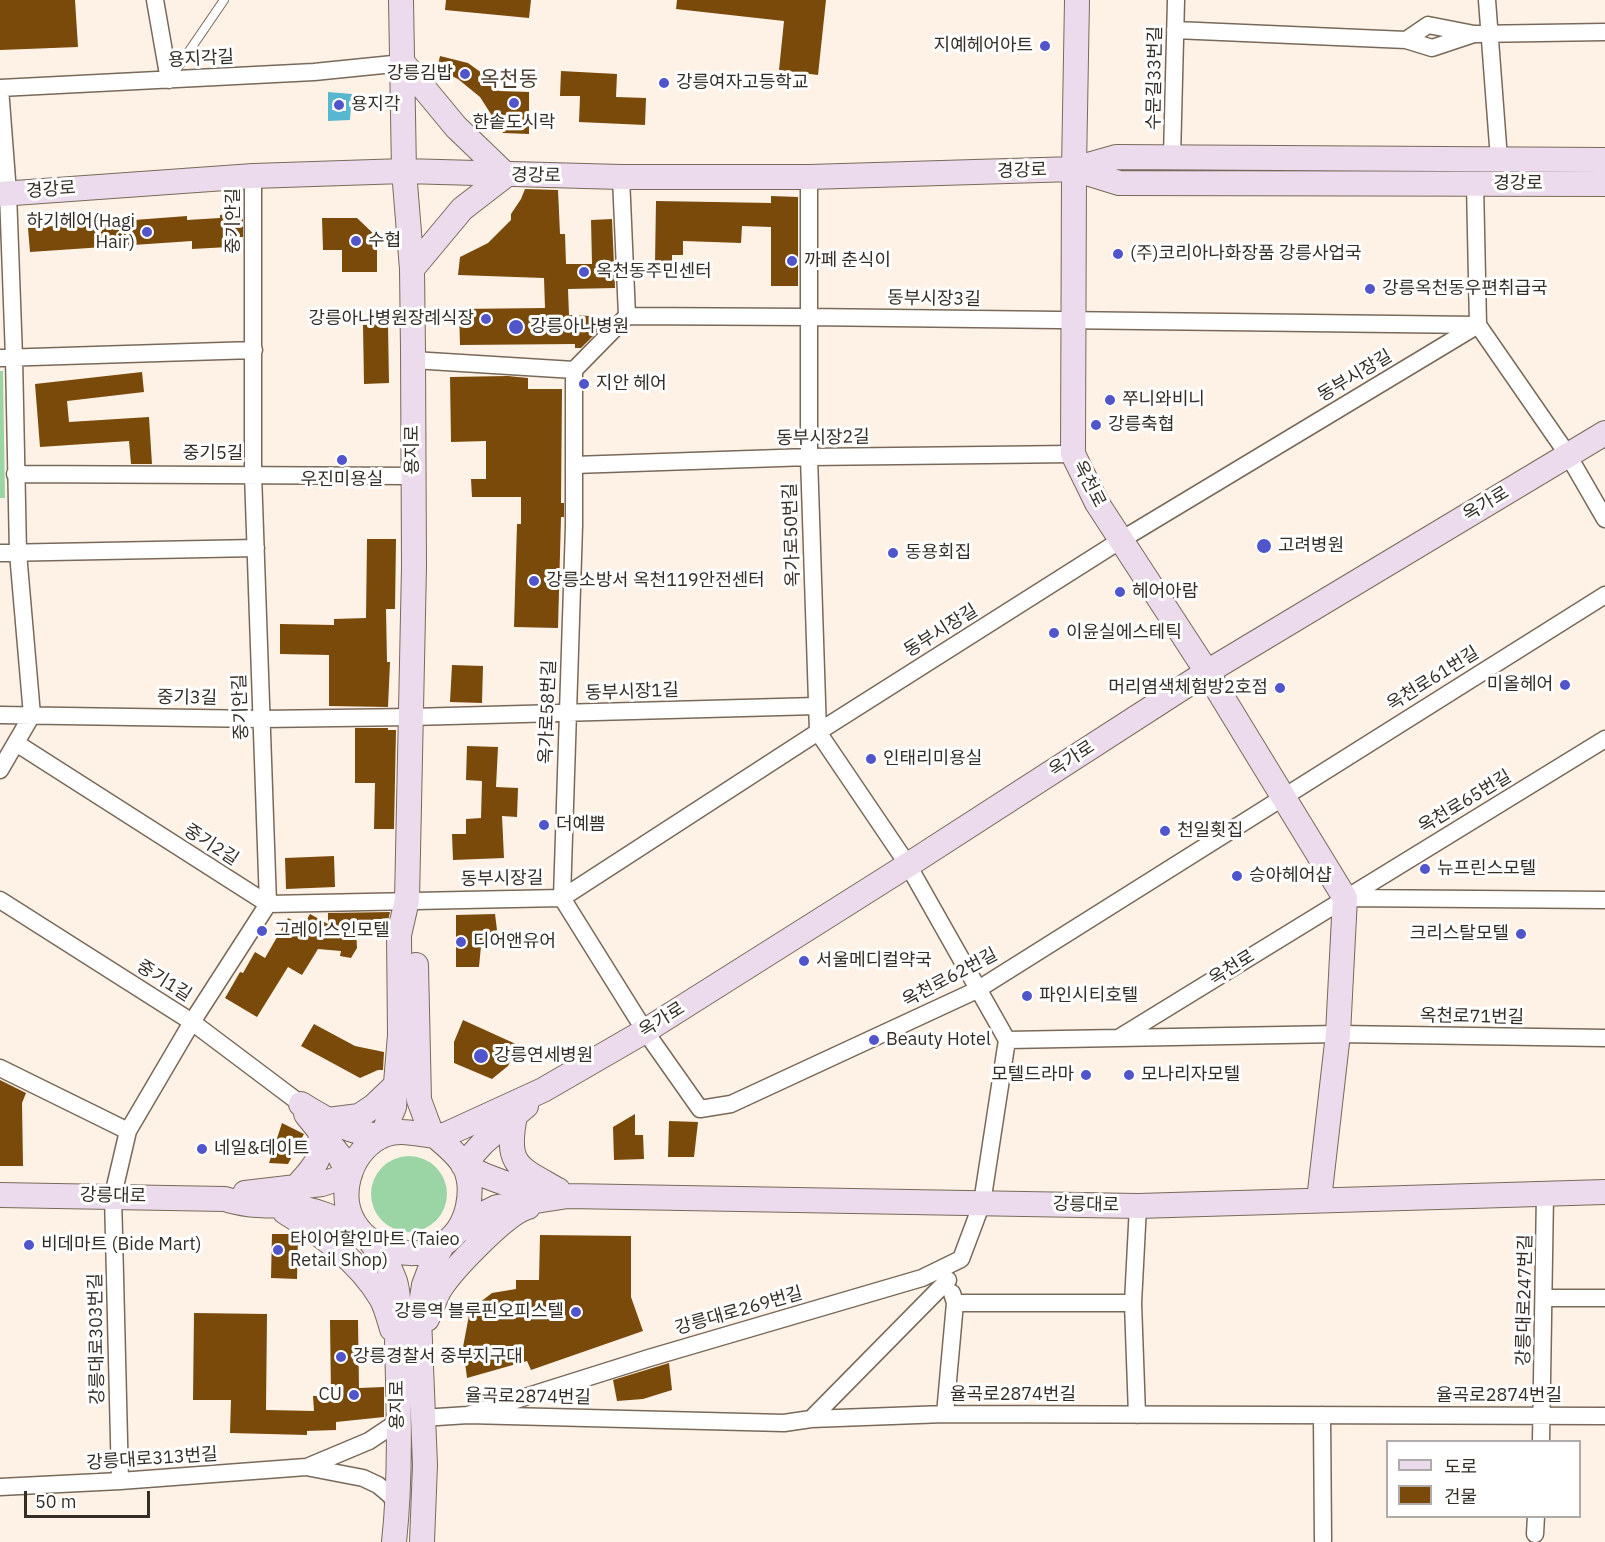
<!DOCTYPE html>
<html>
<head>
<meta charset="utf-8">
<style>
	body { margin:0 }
	#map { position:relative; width:1605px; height:1542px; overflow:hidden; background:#fef2e7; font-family:"IBM Plex Sans","Noto Sans KR",sans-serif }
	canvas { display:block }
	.legend { position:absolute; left:1386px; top:1440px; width:195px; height:78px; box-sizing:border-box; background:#fff; border:2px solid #aeaba9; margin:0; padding:8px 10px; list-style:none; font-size:18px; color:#352e27 }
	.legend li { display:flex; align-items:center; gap:12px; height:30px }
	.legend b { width:30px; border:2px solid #aeaba9 }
	.scale { position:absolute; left:24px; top:1491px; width:126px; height:27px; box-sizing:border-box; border:3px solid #352e27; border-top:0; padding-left:8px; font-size:18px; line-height:21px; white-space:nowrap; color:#352e27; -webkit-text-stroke:4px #fff; paint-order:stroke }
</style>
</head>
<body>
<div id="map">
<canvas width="1605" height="1542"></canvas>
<ul class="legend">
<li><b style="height:8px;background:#ebdbec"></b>도로</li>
<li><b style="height:16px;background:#794a0a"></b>건물</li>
</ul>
<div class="scale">50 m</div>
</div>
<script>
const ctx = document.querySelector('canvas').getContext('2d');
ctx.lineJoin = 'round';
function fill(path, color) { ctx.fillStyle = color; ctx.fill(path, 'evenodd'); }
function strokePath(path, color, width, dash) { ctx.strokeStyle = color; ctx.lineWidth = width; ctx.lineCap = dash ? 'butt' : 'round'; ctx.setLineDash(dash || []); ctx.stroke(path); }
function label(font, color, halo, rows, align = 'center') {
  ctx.font = font + ' "IBM Plex Sans","Noto Sans KR",sans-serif'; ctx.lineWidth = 6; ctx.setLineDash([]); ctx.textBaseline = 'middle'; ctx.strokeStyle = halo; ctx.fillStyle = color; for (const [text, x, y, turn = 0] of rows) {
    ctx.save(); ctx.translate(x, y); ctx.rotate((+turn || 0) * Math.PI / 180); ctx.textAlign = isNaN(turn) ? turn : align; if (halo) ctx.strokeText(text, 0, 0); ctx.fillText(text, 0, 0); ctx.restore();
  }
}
fill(new Path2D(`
	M0 371H3L5 498H0Z
	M371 1194a38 38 0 1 1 76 0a38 38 0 1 1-76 0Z`), '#9cd5a5');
fill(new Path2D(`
	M328 92 352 94 350 120 328 121ZM333 100H346V111L332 110Z`), '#57b7ce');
fill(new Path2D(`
	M0 0H75L78 47 0 50Z
	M446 0H531L529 18 445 10Z
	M677 0H826L818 75 779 70 784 21 676 9Z
	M440 56 468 63 486 76 499 91 529 92V134L503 133 480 97 458 79 437 69Z
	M561 71 617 74 616 97 646 98 645 125 579 122 580 96H560Z
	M525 189 558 190 560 234H565L566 264H592L591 220 612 219 615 288 568 289 569 315 612 317 581 348H575V344L460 345 459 309 545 308 544 278 458 275 460 257 488 243 511 220V214L521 199Z
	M771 196 798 197V286H771V227L742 226 741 243 683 241V255H672V264L655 263 656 201 771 203Z
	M243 213V237H235L229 247 192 249V241L30 252 28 228 187 216V220L220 218V215Z
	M322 218H357L377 237V272H342V250H323Z
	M388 324 389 383 364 384 363 325Z
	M142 372 144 392 67 401 69 422 149 417 152 464H131L129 441 40 447 35 384Z
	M508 376 528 378V389H562L561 503H564V517H561L558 628 514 627 517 524H521V497H472L471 479H486V441L451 442 450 377Z
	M367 539H396L395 609H386L387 662H390L388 707 329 706V655L280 654V624L334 625V619L366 618Z
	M452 665 483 666 482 703 450 702Z
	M355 728H388V730H396L394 829H374L375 783H355Z
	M467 746 498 747 496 787 518 788 517 817 502 816 504 858 453 860 452 834H466V819L481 818 482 781 466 780Z
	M334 856 335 887 286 889 285 858Z
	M390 912 386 930 356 929 357 948 351 958 340 956 341 951 318 949 302 975 288 967 257 1017 225 998 240 972 243 973 255 952 265 958 288 918 303 926 310 914 328 924V913Z
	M495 914 497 930 492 933 481 946 479 967H456V915Z
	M463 1020 518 1045 508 1066 492 1079 454 1063V1042Z
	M314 1024 355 1046 384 1052 383 1070H378L360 1078 301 1046Z
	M0 1080 26 1093 22 1103 23 1166H0Z
	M635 1114V1135H643L644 1159 614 1160 613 1127Z
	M669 1121 698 1122 694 1157H668Z
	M282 1123 304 1134 288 1164 269 1163Z
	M272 1234H293L298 1237 297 1279 271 1278Z
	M540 1235 631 1236V1297L643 1331 531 1370 527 1361 467 1378 463 1347 470 1310 492 1293 516 1289V1280H539Z
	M194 1313 267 1314 266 1410 314 1411 313 1396H331L330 1320H358L359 1388 384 1387V1417L336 1422V1430L307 1431V1435L230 1433 231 1400H193Z
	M669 1363 672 1390 643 1399 617 1401 613 1380Z`), '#794a0a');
const lane = new Path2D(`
	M170 79 224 0`);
const street = new Path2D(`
	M155 0 169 80
	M1487 0 1499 159
	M1175 30 1406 40 1432 48 1474 34
	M1406 40 1428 25 1474 34 1605 32
	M0 88 314 72 403 63
	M1172 157 1176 0
	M621 177 627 316
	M1475 184 1478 325 1568 455 1605 519
	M0 358 254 350
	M413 360 574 370 627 316 808 317 1477 325
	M574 370V526L562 898 645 1031 700 1109 731 1104 977 990 1605 595
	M574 465 809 457 1073 454
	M15 474 412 476
	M0 553 256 548
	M0 715 261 719 412 717 816 706
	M16 743 268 904 562 898 818 732 1121 540 1478 325
	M0 770 32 715 18 553 14 357 8 193 0 88
	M1345 898 1605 900
	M0 900 192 1022 301 1104
	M1120 1037 1605 739
	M1007 1040 1338 1034 1605 1038
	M0 1068 128 1131
	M1545 1298H1605
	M955 1303H1133
	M945 1414 955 1303 952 1293
	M468 1415 649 1358 922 1278 961 1259 982 1203 1007 1040 908 865 818 732 809 457V177
	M1137 1415 1133 1303 1138 1206
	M1322 1415 1323 1540
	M422 1418 468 1415 784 1423 811 1419 945 1414 1605 1416
	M811 1419 948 1280
	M1541 1442 1545 1194
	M307 1467 369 1441 399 1421
	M120 1481 113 1195 128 1131 192 1022 268 904 253 474V176
	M0 1487 120 1481 306 1467 363 1478 378 1485 391 1496 397 1509
	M1535 1534 1536 1516`);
const secondary = new Path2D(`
	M1077 0 1074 169 1073 454 1097 503 1207 672 1345 898 1338 1034 1319 1200
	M403 63 456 127 506 175 462 209 412 269
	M1074 169 1119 183 1605 184
	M0 194 253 176 404 171 621 177H809L1074 169 1116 157 1605 160
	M416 965 419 1100 432 1135
	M301 1104C328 1121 350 1133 382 1136L394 1107 400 1035 399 935 407 900 414 567 413 350 412 269 404 171 401 0
	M526 1106 483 1143 463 1165C489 1179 514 1188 544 1192
	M515 1116C505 1166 518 1167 558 1190
	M328 1120 359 1116 374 1106 395 1086
	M436 1137C461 1157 475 1171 468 1206 451 1288 321 1254 351 1171 356 1156 369 1141 384 1135 408 1126 425 1140 447 1134L543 1090 645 1031 908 865 1207 672 1605 433
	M297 1186C316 1165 323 1159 320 1129
	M245 1193 322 1184 349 1175 339 1155 306 1114
	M0 1195 225 1199C245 1206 264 1205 285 1206 312 1208 341 1218 362 1235
	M285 1212C322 1235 358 1260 381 1298 386 1307 389 1319 392 1329
	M458 1231 477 1217 497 1207 568 1196 1138 1206 1605 1192
	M371 1242C381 1255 390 1266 395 1281 401 1302 397 1324 397 1345 399 1410 401 1477 394 1542
	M427 1319C431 1310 435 1298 440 1289 453 1269 506 1213 528 1207
	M422 1542 425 1465 419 1317 424 1285 432 1264 444 1242`);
strokePath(lane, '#796959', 10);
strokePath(street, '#796959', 19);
strokePath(secondary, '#796959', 26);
strokePath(lane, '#fff', 8);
strokePath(street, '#fff', 16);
strokePath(secondary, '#ebdbec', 24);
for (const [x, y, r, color] of [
	[1045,46,6,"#5055cb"],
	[465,74,6,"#5055cb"],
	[664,83,6,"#5055cb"],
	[514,103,6,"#5055cb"],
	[339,105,6,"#5055cb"],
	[147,232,6,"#5055cb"],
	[356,241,6,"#5055cb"],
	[1118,254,6,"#5055cb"],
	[792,261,6,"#5055cb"],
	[584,272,6,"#5055cb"],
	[1370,289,6,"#5055cb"],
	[486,319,6,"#5055cb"],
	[516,327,8,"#5055cb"],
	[584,384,6,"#5055cb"],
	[1110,400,6,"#5055cb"],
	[1096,425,6,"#5055cb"],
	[342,460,6,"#5055cb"],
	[1264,546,8,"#5055cb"],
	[893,553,6,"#5055cb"],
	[534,581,6,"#5055cb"],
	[1120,592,6,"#5055cb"],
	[1054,633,6,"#5055cb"],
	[1565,685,6,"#5055cb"],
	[1280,688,6,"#5055cb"],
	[871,759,6,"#5055cb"],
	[544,825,6,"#5055cb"],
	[1165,831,6,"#5055cb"],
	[1425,869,6,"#5055cb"],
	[1237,876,6,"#5055cb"],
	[262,931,6,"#5055cb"],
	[1521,934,6,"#5055cb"],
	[461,942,6,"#5055cb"],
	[804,961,6,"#5055cb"],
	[1027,996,6,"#5055cb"],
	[874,1040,6,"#5055cb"],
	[481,1056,8,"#5055cb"],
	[1086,1075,6,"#5055cb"],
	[1129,1075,6,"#5055cb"],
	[202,1149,6,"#5055cb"],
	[29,1245,6,"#5055cb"],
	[278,1250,6,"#5055cb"],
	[576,1312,6,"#5055cb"],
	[341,1357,6,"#5055cb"],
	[354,1395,6,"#5055cb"]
]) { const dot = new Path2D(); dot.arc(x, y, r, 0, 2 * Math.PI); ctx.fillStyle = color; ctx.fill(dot); strokePath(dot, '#fff', 2); }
label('18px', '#352e27', '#fff', [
	["지예헤어아트",1033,46,"right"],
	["강릉김밥",453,74,"right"],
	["강릉여자고등학교",676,83],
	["용지각",351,105],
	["한솥도시락",514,123,"center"],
	["하기헤어(Hagi",135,222,"right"],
	["Hair)",135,243,"right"],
	["수협",368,241],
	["(주)코리아나화장품 강릉사업국",1130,254],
	["까페 춘식이",804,261],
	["옥천동주민센터",596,272],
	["강릉옥천동우편취급국",1382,289],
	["강릉아나병원장례식장",474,319,"right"],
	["강릉아나병원",530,327],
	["지안 헤어",596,384],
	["쭈니와비니",1122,400],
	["강릉축협",1108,425],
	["우진미용실",342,480,"center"],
	["고려병원",1278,546],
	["동용회집",905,553],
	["강릉소방서 옥천119안전센터",546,581],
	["헤어아람",1132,592],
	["이윤실에스테틱",1066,633],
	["미올헤어",1553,685,"right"],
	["머리염색체험방2호점",1268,688,"right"],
	["인태리미용실",883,759],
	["더예쁨",556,825],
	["천일횟집",1177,831],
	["뉴프린스모텔",1437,869],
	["승아헤어샵",1249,876],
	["그레이스인모텔",274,931],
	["크리스탈모텔",1509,934,"right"],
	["디어앤유어",473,942],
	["서울메디컬약국",816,961],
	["파인시티호텔",1039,996],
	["Beauty Hotel",886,1040],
	["강릉연세병원",494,1056],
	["모텔드라마",1074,1075,"right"],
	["모나리자모텔",1141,1075],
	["네일&데이트",214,1149],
	["타이어할인마트 (Taieo",290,1240],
	["Retail Shop)",290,1261],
	["비데마트 (Bide Mart)",41,1245],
	["강릉역 블루핀오피스텔",564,1312,"right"],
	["강릉경찰서 중부지구대",353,1357],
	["CU",342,1395,"right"]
], 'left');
label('18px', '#352e27', '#fff', [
	["용지각길",201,59,-3],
	["수문길33번길",1155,78,-89],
	["경강로",1022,171,-2],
	["경강로",536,176,1],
	["경강로",1518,184],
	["경강로",51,190,-4],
	["중기안길",234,221,-90],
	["동부시장3길",934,299,1],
	["동부시장길",1355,376,-31],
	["동부시장2길",823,438,-1],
	["용지로",413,450,-90],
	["중기5길",213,454],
	["옥천로",1089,484,63],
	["옥가로",1486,504,-31],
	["옥가로50번길",792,535,-92],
	["동부시장길",941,631,-32],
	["옥천로61번길",1433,679,-32],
	["동부시장1길",632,692,-2],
	["중기3길",187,698,1],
	["중기안길",241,707,-92],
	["옥가로58번길",548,712,-88],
	["옥가로",1072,759,-33],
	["옥천로65번길",1465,802,-31],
	["중기2길",211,845,33],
	["동부시장길",502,879,-1],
	["옥천로",1232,968,-32],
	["옥천로62번길",950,978,-28],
	["중기1길",164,981,32],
	["옥천로71번길",1472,1017,1],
	["옥가로",662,1020,-32],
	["강릉대로",113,1196,1],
	["강릉대로",1086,1205,1],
	["강릉대로247번길",1525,1300,-89],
	["강릉대로269번길",739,1311,-16],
	["강릉대로303번길",97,1339,-91],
	["율곡로2874번길",1013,1395],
	["율곡로2874번길",1499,1396],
	["율곡로2874번길",528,1397,1],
	["용지로",398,1405,-90],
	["강릉대로313번길",152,1459,-4]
]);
label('21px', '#504132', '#fff', [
	["옥천동",509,80]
]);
</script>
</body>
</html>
